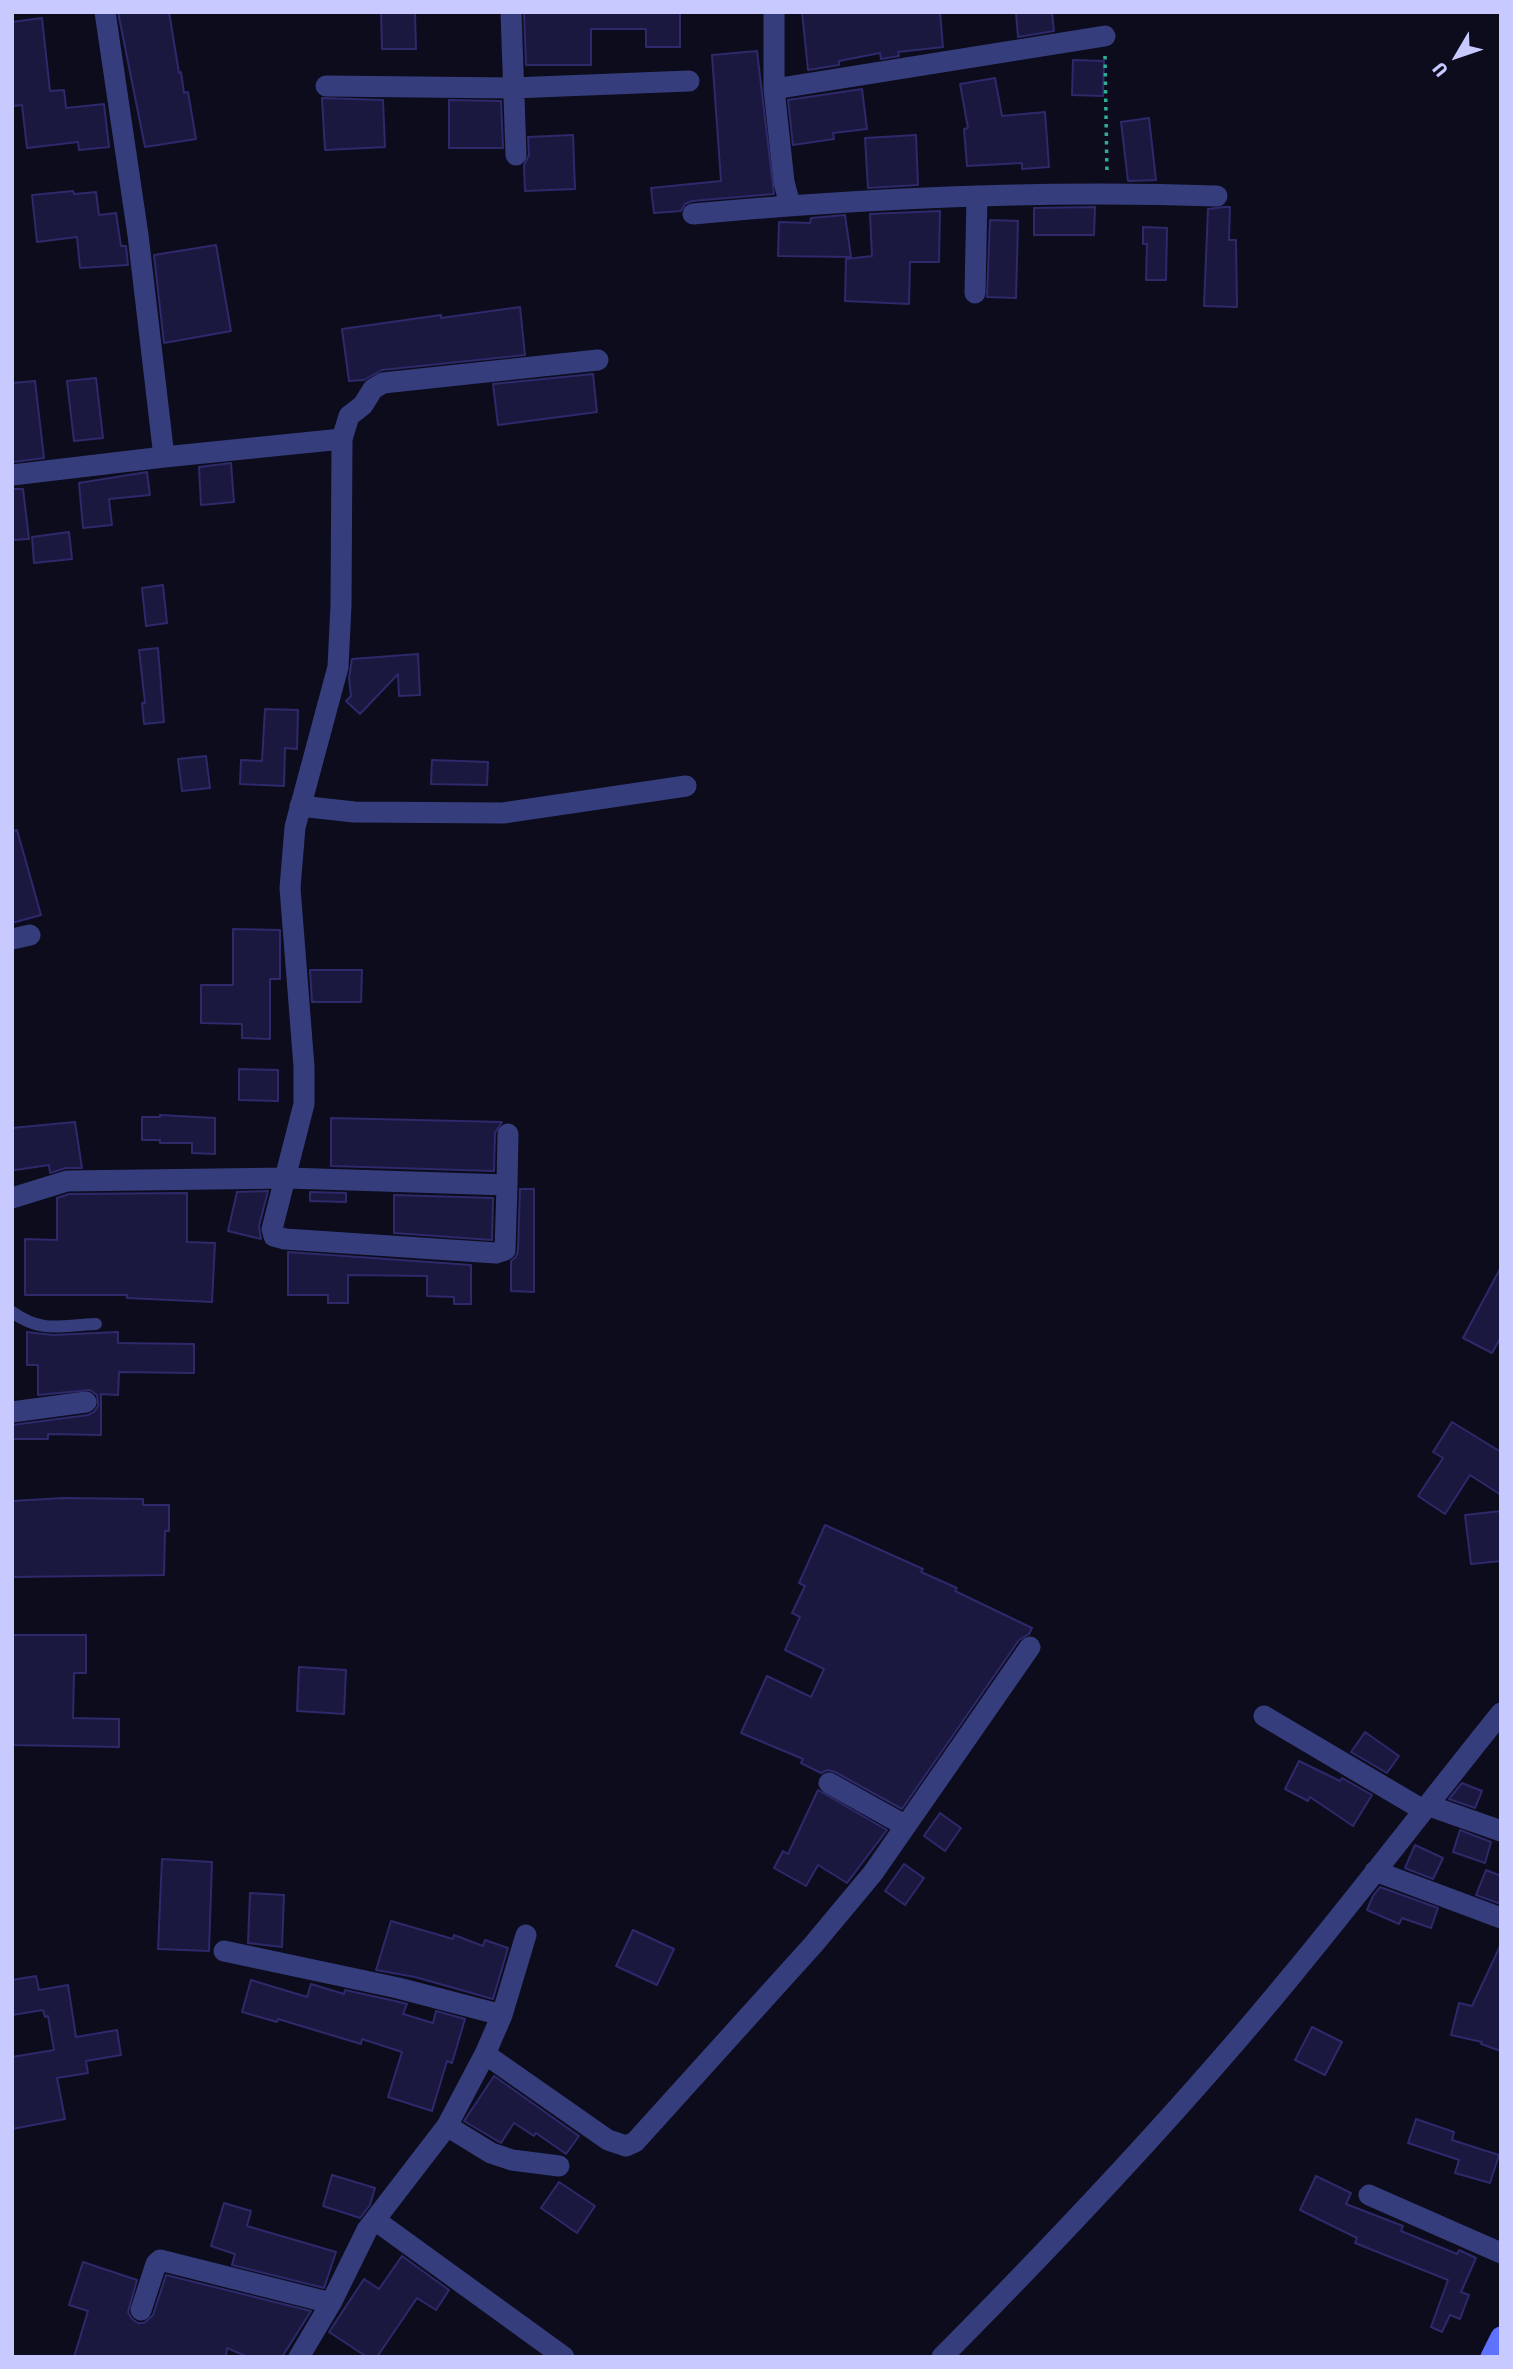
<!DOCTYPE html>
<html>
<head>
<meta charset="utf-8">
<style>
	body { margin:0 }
	#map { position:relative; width:1513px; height:2369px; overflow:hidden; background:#0c0c1d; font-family:"Fira Sans Condensed",sans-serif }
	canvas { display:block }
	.frame { position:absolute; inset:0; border:14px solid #c8c9ff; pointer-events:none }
	.north { position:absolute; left:1422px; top:21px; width:70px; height:70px; -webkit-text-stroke:5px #0c0c1d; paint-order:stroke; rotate:231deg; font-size:19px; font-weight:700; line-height:28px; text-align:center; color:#c8c9ff }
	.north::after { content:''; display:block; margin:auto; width:24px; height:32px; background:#c8c9ff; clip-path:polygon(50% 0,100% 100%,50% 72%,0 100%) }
</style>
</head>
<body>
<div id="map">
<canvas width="1513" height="2369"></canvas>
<div class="frame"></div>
<div class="north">U</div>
</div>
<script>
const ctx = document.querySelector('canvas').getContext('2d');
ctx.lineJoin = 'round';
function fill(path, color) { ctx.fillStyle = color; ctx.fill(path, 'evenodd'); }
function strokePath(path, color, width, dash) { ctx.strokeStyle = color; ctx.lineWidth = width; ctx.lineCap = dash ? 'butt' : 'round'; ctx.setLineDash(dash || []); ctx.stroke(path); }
const building = new Path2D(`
	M118 12H169L179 73 181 72 184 93 188 92 196 139 145 147Z
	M381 12H415L416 49H382Z
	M524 12H680V47H646V29H591V65H526Z
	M802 12H940L943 47 898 52 899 56 881 59 880 53 839 61V65L808 70Z
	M1016 12H1052L1054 31 1018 37Z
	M42 18 50 91 64 90 66 108 104 104 109 147 79 150 78 142 27 148 22 105 13 106 12 98V22Z
	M757 51 774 194 692 201 685 204 681 211 654 213 651 188 721 181 712 55Z
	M1073 60 1104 61 1103 96 1072 95Z
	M995 78 1002 116 1045 112 1049 167 1022 169V163L967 166 964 129 968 128 960 84Z
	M862 89 867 129 833 133 834 139 793 145 788 100Z
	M322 98 383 100 385 147 325 150Z
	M449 100 501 101 503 148H449Z
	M1149 118 1156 180 1128 181 1121 122Z
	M573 135 575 189 525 191 524 165 529 155 528 137Z
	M916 135 918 185 868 188 865 138Z
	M73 191 74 194 96 192 99 215 116 213 121 246H126L128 265 80 268 77 237 37 242 32 195Z
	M1095 207 1094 235H1034V208Z
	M1224 207H1230L1229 240H1236L1237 307 1204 306 1208 209Z
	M940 211 939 262H910L909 304 845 301 846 259 872 256 870 214Z
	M845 215 851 257 778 256 779 222 810 223 811 218Z
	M990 220 1018 221 1016 298 987 297Z
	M1143 227 1167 228 1166 280H1146L1147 244H1143Z
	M216 245 231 331 164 343 154 255Z
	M520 307 525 355 382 370 364 380 349 381 342 329 441 315V318Z
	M593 374 597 412 498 425 493 384Z
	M96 378 103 438 74 441 67 381Z
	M35 381 44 458 13 462 12 383Z
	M231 463 234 502 201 505 199 467Z
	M147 472 150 495 109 499 112 525 83 528 79 483Z
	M12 489H23L29 539 12 540Z
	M69 532 72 559 34 563 32 537Z
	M163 585 167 623 146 626 142 588Z
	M158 648 164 722 144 724 142 703H145L139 650Z
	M418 654 420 695 399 696 398 674 360 714 346 701 351 696 349 678 352 659Z
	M265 709 298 710 297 749 285 748 284 786 240 784 241 760 262 761Z
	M206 756 210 788 182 791 178 759Z
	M432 760 488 762 487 785 431 784Z
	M17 830 41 915 12 923V831Z
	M233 929 280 930V979H270V1039L242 1038V1024L201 1023V985H233Z
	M310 970H362L361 1002H312Z
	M239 1069 278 1070V1101L239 1100Z
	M160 1115 215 1118V1154L192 1153V1143H160V1140H142V1117H160Z
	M331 1118 502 1122 495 1133 494 1171 331 1166Z
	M75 1122 82 1168H66L50 1173 49 1165 15 1170 12 1168V1128Z
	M520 1189H534V1292L511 1291V1261L516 1257 518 1250Z
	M268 1191 259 1226 261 1239 228 1231 237 1192Z
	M310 1192 346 1193V1202L310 1201Z
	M187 1193V1242L215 1243 212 1302 127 1298V1295H25V1239L57 1240V1198L69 1194Z
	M394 1195 493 1198 492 1240 394 1233Z
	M288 1252 471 1265V1304H454V1297L427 1296V1276L348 1275V1303H328V1295H288Z
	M1501 1267V1337L1492 1353 1463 1338Z
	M27 1332 53 1335 118 1332V1343L194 1344V1373L119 1372 118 1395 101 1394V1435L48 1434V1439H12V1425L88 1415 94 1412 98 1406 97 1395 90 1390 38 1395V1365H27Z
	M1452 1422 1501 1452V1495L1470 1475 1445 1514 1418 1496 1443 1458 1433 1452Z
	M64 1498 143 1499V1505H169V1531H165L164 1575 12 1577V1501Z
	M1501 1511V1561L1471 1564 1465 1515Z
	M825 1525 923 1569 921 1572 957 1588 955 1591 1032 1628 1029 1634 1019 1640 902 1809 835 1772 828 1770 821 1773 801 1763 803 1759 741 1733 767 1676 811 1697 824 1669 785 1650 800 1617 792 1613 805 1586 799 1583Z
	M12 1635H86V1673H74L73 1718 119 1719V1747L12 1745Z
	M299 1667 346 1670 344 1714 297 1711Z
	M1365 1732 1399 1756 1387 1773 1351 1752Z
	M1299 1761 1340 1781 1342 1778 1372 1795 1353 1826 1310 1797 1308 1801 1285 1789Z
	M1462 1783 1482 1791 1475 1808 1449 1799Z
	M818 1790 887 1830 847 1883 818 1865 806 1886 774 1868 783 1851 788 1854Z
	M940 1813 961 1828 945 1851 924 1836Z
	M1460 1830 1491 1842 1485 1863 1453 1852Z
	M1415 1845 1443 1858 1433 1879 1405 1868Z
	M162 1859 212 1862 209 1951 158 1949Z
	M904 1864 924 1878 905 1905 885 1891Z
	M1486 1870 1501 1876V1904L1476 1895Z
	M1380 1887 1438 1908 1431 1928 1402 1918 1399 1924 1367 1910 1373 1896Z
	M250 1893 284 1895 282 1947 248 1943Z
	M391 1921 453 1939 454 1935 483 1946 485 1940 508 1948 493 1999 415 1977 376 1970Z
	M633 1930 674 1949 657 1985 616 1966Z
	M1501 1944V2051L1481 2044 1482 2042 1451 2035 1459 2003 1472 2006Z
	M36 1976 39 1990 68 1985 76 2037 117 2030 121 2055 86 2061 88 2073 57 2078 65 2119 12 2129V2057L54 2050 48 2016 45 2017 43 2010 12 2015V1980Z
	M251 1980 307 1997 311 1984 344 1994 345 1990 395 2001 407 2004 403 2014 433 2023 436 2011 465 2019 452 2063 447 2061 432 2111 388 2097 402 2052 362 2039 361 2044 278 2019 277 2022 242 2012Z
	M1312 2027 1342 2042 1325 2075 1295 2060Z
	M494 2076 579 2136 566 2154 536 2133 534 2136 514 2123 501 2143 464 2121Z
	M1416 2119 1454 2132 1452 2140 1499 2155 1490 2183 1455 2173 1459 2160 1408 2143Z
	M332 2175 375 2188 370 2205 360 2218 323 2206Z
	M1316 2176 1351 2193 1346 2204 1403 2226 1401 2231 1457 2254 1459 2250 1476 2258 1461 2292 1469 2295 1460 2319 1450 2315 1442 2332 1431 2327 1448 2280 1355 2243 1357 2238 1300 2210Z
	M559 2182 595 2206 577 2233 541 2208Z
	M224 2203 251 2211 247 2226 336 2252 324 2288 232 2265 235 2254 211 2246Z
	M402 2256 449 2290 436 2310 417 2298 377 2357H367L329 2332 364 2279 379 2289Z
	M83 2262 137 2280 128 2312 132 2319 138 2323H144L153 2315 166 2275 311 2311 282 2357H248L227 2348 226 2357H74L88 2311 69 2305Z`);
fill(building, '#1a183e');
strokePath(building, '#2d296b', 2);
strokePath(new Path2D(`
	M1105 56 1107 175`), '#2caf95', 3.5, [3.5, 5]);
strokePath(new Path2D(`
	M12 1312C43 1334 61 1325 96 1324`), '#363d7d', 12);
strokePath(new Path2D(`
	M105 12 138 235 164 457
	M511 12 516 155
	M774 12V89L784 182 790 205
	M326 86 512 88 689 81
	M774 89 1105 36
	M693 214C867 198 1042 190 1217 196
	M975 293 977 196
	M12 475 164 457 342 439
	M300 806 354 812 503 813 686 786
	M12 939 30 935
	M507 1185 508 1134
	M12 1198 67 1181 287 1178 507 1185 505 1250 496 1253 285 1239 274 1236 272 1229 304 1104V1067L290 888 295 827 338 667 341 605 342 439 349 416 363 405 373 389 383 383 598 360
	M12 1412 86 1402
	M1264 1716 1423 1810
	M829 1783 906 1826
	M1427 1805 1501 1831
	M1375 1871 1501 1918
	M224 1951 398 1988 502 2015
	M485 2054 608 2140 626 2146 635 2142 813 1945 873 1873 1030 1647
	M447 2126 491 2153 512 2160 559 2166
	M1369 2195 1501 2253
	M375 2220 564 2357
	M141 2310 156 2264 160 2260 331 2303
	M299 2357 331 2303 367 2230 447 2126 485 2054 502 2015 526 1935
	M942 2357C1064 2234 1183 2108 1293 1974 1364 1888 1431 1800 1501 1713`), '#363d7d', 21);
strokePath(new Path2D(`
	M1491 2357 1501 2337`), '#5f71ff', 21);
</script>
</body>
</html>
